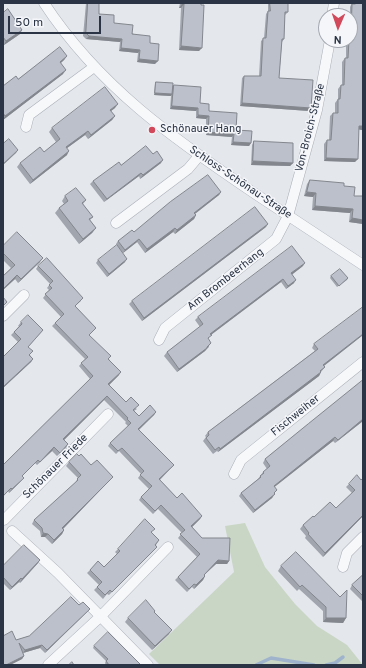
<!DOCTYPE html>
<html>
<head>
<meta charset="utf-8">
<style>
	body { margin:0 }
	#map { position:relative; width:366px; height:668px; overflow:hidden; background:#e4e7ec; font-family:Overpass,sans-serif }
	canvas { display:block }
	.frame { position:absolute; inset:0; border:4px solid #2b3445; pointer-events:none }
	.north { position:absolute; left:318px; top:8px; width:40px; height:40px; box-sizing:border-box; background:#f4f6f9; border:1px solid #a4a8b1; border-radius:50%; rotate:182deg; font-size:11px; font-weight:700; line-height:16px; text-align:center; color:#2b3445 }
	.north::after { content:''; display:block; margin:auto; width:14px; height:18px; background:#d1495b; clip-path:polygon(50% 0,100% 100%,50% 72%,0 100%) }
	.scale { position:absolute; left:8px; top:16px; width:93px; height:18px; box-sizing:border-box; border:2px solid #2b3445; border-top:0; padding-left:5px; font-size:12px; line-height:14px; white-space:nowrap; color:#2b3445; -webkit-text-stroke:3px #f4f6f9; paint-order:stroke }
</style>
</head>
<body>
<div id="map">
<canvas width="366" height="668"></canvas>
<div class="frame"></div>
<div class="north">N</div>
<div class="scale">50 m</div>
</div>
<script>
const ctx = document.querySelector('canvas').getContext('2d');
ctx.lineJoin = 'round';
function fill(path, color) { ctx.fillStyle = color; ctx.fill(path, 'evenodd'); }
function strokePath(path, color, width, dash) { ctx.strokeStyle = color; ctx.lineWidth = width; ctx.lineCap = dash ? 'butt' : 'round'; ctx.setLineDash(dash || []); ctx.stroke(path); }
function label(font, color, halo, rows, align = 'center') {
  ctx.font = font + ' Overpass,sans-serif'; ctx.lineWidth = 3; ctx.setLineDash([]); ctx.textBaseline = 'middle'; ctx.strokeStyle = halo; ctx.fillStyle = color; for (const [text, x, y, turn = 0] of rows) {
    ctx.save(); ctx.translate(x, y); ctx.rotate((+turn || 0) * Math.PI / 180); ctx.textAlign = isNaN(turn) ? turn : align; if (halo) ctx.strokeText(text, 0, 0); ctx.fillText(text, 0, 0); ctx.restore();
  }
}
fill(new Path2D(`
	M245 523 265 567 295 604 317 626 347 645 363 665H160L149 654 234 572 225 526Z`), '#c9d6c5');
strokePath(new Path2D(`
	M256 665 271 658 314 665
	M326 665 335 663 343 657`), '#9fb4cc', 3.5);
const street = new Path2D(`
	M44 3C99 87 175 140 257 195 292 218 328 242 363 265
	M332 16 334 3
	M26 127 29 115 94 67
	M116 223 188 169 199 156
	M3 316 24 295
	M159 340 165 328 276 239 288 216 317 110 330 40
	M234 474 241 460 363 362
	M4 520 108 414
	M12 531 58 573 148 665
	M343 567 347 553 363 537
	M48 665 101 616 168 547`);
strokePath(street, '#a9aeb7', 11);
strokePath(street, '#f7f8fa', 10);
fill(new Path2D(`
	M86 3H99V14L114 23 150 43 155 64 137 62 138 53 119 51 120 42 86 39 83 36Z
	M180 3H201L199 51 179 50 181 8H179Z
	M268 3H288V12L285 15 284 39 282 42 279 78 311 108 309 111 240 106 242 78 244 76H259L261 41 264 38 266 14 268 11Z
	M352 3H363V128L362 130 359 129 355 162 324 161V144L327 140H329L330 116 333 113H335V103L338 99V89L341 85H342V62L345 58H346V40H350V7Z
	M3 13 20 34 4 45 3 44Z
	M67 56 64 60 61 63 63 74 3 120V86Z
	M156 82 173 86 174 85 200 103 209 111 236 130 251 143 249 146 231 145 232 137 206 135V119L196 118V111L170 109 171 96 154 95 155 84Z
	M115 108 111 111 115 116 112 120 88 139 85 135 67 148V155L30 184 17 167 20 163 44 152 56 142 49 132 52 128Z
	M254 141 293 163 290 166 251 165 252 145Z
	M153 154 161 163 140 179 139 176 104 202 90 184 93 181 121 165Z
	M310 180 344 186 354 196 363 224 349 222 350 213 312 210 313 197 304 196 307 184Z
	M221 192 219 195 195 214 196 215 194 219 175 234 173 232 145 253 137 242 123 253 116 244 118 241 134 232Z
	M65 196 86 200 83 204 93 217 90 220 96 228 92 233 79 244 55 213 59 208 64 204 62 201Z
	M266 227 142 321 129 304 132 301Z
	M3 246 40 262 18 283 15 279 3 290V276L11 268 3 260Z
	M98 260 125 262 107 277 96 263Z
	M38 266 81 301 75 306 96 328 89 335 109 359 119 375 109 385 126 402 137 409 134 411 139 416 156 412 154 415 139 430 174 465 171 468 160 480 177 498 202 516 200 519 192 527 202 538 229 561 227 564H216L204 575 205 576 203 580 194 589 192 587 187 592 175 580 178 577 197 557 178 538 182 533 158 509 153 514 139 500 141 497 149 489 138 478 141 474 119 451 116 454 108 446 110 443 128 426 125 423 126 422 104 400 64 440 68 444 66 448 57 456 52 451 37 465 35 463 22 476 21 481 9 493 8 491 3 497V465L90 379 79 366 85 359 52 326 61 317 43 298 49 290 47 288 50 284 36 269Z
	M303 266 292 274 294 283 286 289 281 282 211 335 208 339 209 347 205 351 177 372 164 356 167 352 200 327 195 320 198 317Z
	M331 276 348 278 347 280 337 287 330 278Z
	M21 322 43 330 28 347 30 355 33 359 31 362 3 388V357L18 342 11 335 14 332 19 326H18Z
	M363 335 324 366 325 367 321 372 319 376 218 452 217 451 213 454 203 441 206 437 205 436 208 432 315 351 312 348 314 344Z
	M363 380V421L335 443 333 441 275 486 274 494 272 498 253 513 239 496 241 493 258 479 263 472 267 469 263 463 265 459Z
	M69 462 91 465 113 477 110 480 63 529 64 530 62 534 52 544 45 537H41L40 531 32 524 34 520 75 483 78 478 66 466Z
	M361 480 363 516 323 557 305 538 306 536 300 529 303 525 314 517 336 508 352 493 346 487 349 484Z
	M152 533 159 540 156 545 157 547 109 595 107 594 103 599 94 590 99 585 87 573 90 570 104 567 117 554 115 552 118 549Z
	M38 563 20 583 19 582 10 590 3 583V566Z
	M281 566 346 618 343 623 323 622V611L299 589 297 591 278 571Z
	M363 575V602L350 589 352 585Z
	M79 605 87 612 45 653 40 648 23 653V652L24 656 22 659 10 665H3L16 640 29 636Z
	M154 612 169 634 152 650 125 622 128 618Z
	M94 646 141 665H106L105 663 106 661 93 648Z`), '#a1a5ae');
fill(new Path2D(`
	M182 4H184L181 8H179Z
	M22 30 20 34 4 45 6 41Z
	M89 36 122 39 120 42 86 39Z
	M181 46 202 48 199 51 179 50Z
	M121 48 140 50 138 53 119 51Z
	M67 56 64 60 57 66 60 62Z
	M139 59 158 61 155 64 137 62Z
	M66 70 63 74 3 120 5 116Z
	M155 93 172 94 171 96 154 95Z
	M242 103 311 108 309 111 240 106Z
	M118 104 115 108 107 114 110 110Z
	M172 106 198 108 196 111 170 109Z
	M198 115 209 116 206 119 196 118Z
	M115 116 112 120 88 139 91 135Z
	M359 126H363V128L362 130 356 129Z
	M88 131 85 135 63 151 66 147Z
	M208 132 234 134 232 137 206 135Z
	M233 142 251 143 249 146 231 145Z
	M18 150 16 153 3 165V164Z
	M69 151 67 155 30 184 33 180Z
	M326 158 358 159 355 162 324 161Z
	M163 160 161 163 140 179 143 175Z
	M253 161 293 163 290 166 251 165Z
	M141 173 139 176 104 202 107 199Z
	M221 192 219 195 192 216 194 213Z
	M307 192 316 193 313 197 304 196Z
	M315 206 353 209 350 213 312 210Z
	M196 215 194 219 175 234 177 230Z
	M352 218 363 220V224L349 222Z
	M268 224 266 227 142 321 144 318Z
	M96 228 92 233 79 244 83 239Z
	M175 228 173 232 145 253 147 249Z
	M139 239 137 242 123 253 125 250Z
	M43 258 40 262 18 283 21 279Z
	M127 259 125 262 107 277 109 274Z
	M305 263 303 266 289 277 291 273Z
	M17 275 15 279 3 290V289Z
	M283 279 281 282 208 337 210 334Z
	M296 280 294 283 286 289 288 286Z
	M363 334V335L321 368 323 365Z
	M211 343 205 351 177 372 179 369Z
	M33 359 31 362 3 388V387Z
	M121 372 119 375 106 388 108 384Z
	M321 372 319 376 218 452 220 449Z
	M107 396 104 400 61 443 63 439Z
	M156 412 154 415 136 432 138 429Z
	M363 419V421L335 443 338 440Z
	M335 437 333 441 272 489 274 486Z
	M54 447 52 451 37 465 40 462Z
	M174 465 157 482 159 479Z
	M113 477 110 480 60 532 62 528Z
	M24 478 9 493 12 489Z
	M275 494 272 498 253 513 255 510Z
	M363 515V516L323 557 325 553Z
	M202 516 200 519 189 530 191 526Z
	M64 530 62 534 52 544 54 540Z
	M43 533 48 534 45 537H41Z
	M40 560 38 563 20 583 22 579Z
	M218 560 229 561 227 564H216L201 578 204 575Z
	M205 576 203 580 194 589 196 585Z
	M21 578 19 582 10 590 12 587Z
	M90 609 87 612 45 653 47 650Z
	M326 618H346L343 623 323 622Z
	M172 630 169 634 152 650 155 646Z
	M42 645 40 648 23 653 25 650Z
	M24 656 22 659 10 665H6Z`), '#83868d');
const building = new Path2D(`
	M88 3H99V14L114 15V23L133 25 132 34 150 36V43L159 44 158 61 139 59 140 50 121 48 122 39 89 36 86 33Z
	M182 3H201V5H204L202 48 181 46 184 4H182Z
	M270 3H288V12H285L284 39H282L279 78 313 80 311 108 242 103 244 76H261L263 38H266L268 11H270Z
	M355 3H363V126H359L358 159 326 158 327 140H331L333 113H338V99H340L341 85H344L345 58H348L349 40H350V32H351L352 4H355Z
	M8 9 22 30 6 41 3 37V13Z
	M60 47 67 56 60 62 66 70 5 116 3 113V86L16 76 18 79Z
	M156 82 173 83 172 94 155 93Z
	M174 85 201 87 200 103 209 104V111L237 113 236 130 252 131 251 143 233 142 234 134 208 132 209 116 198 115V108L172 106Z
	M105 87 118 104 110 110 115 116 91 135 88 131 66 147 69 151 33 180 20 163 40 147 44 152 60 139 52 128Z
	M9 139 18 150 3 164V144Z
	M254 141 293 143V163L253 161Z
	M146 146 153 154 157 151 163 160 143 175 141 173 107 199 93 181 119 162 121 165Z
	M208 175 221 192 194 213 196 215 177 230 175 228 147 249 139 239 125 250 118 241 132 230 134 232 170 202Z
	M310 180 344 183V186L355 187 354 196H363V220L352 218 353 209 315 206 316 193 307 192Z
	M76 188 86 200 82 203 93 217 89 219 96 228 83 239 59 208 68 201 65 196Z
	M255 207 268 224 144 318 132 301Z
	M17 232 43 258 21 279 17 275 3 289V276L15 265 3 253V246Z
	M117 245 127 259 109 274 98 260Z
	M292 246 305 263 291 273 296 280 288 286 283 279 210 334 212 335 208 338 211 343 207 347V348L179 369 167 352 203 324 198 317Z
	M47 258 83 298 75 306 96 328 89 335 111 356 108 359 121 372 108 384 126 402 131 397 139 405 133 410 139 416 150 405 156 412 138 429 174 465 159 479 177 498 182 493 202 516 191 526 202 538H230L229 561 218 560 204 575 205 576 196 585 194 584 189 589 178 577 200 554 180 534 185 530 161 505 155 511 141 497 152 486 140 475 144 471 122 448 118 451 110 443 131 423 127 419 128 418 107 396 63 439 68 444 60 453 54 447 40 462 38 460 22 476 24 478 12 489 11 488 4 495H3V465L93 376 81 363 88 357 55 323 64 314 45 294 52 288 49 285 53 281 38 266Z
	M340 269 348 278 339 286 331 276Z
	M3 297 7 302 3 306Z
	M363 307V334L323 365 325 367 320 371 321 372 220 449 219 447 215 450 206 438 209 435 208 432 318 349 314 344Z
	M28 315 43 330 28 347 33 351 29 355 33 359 3 387V357L21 339 14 332 22 324 21 322Z
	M363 380V419L338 440 335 437 274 486 277 490 274 493 275 494 255 510 241 493 261 477 260 476 264 473 263 472 270 466 265 459 308 424Z
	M77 454 79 456 81 454 91 465 97 460 113 477 62 528 64 530 54 540 48 534 43 533 42 528 34 520 78 480 77 479 81 475 69 462Z
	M357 475 361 480 363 478V515L325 553 308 534 309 533 303 525 313 516 314 517 330 502 336 508 355 490 349 484Z
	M145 519 155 529 151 532 159 540 155 545 157 547 112 592 110 590 105 595 97 587 102 582 90 570 98 561 104 567 120 551 118 549Z
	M24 545 40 560 22 579 21 578 12 587 3 577V566Z
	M296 552 340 597 347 590 346 618H326V607L302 585 300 587 281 566Z
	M363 575V596L352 585Z
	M71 597 79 605 83 602 90 609 47 650 42 645 25 650 19 643 24 656 6 665H3V636L12 631 16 640 29 636Z
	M146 600 155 611 154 612 172 630 155 646 128 618Z
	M108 632 141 665H109L106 661 108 659 94 646Z
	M72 662 74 665H69Z`);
fill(building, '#bbc0ca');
strokePath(building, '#83868d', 1);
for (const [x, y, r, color] of [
	[152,130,4,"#d1495b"]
]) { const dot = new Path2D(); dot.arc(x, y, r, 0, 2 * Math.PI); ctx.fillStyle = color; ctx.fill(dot); strokePath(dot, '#f4f6f9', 1.5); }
label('11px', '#2b3445', '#f4f6f9', [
	["Von-Broich-Straße",311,128,-76],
	["Schloss-Schönau-Straße",240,183,34],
	["Am Brombeerhang",226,280,-38],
	["Fischweiher",296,416,-39],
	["Schönauer Friede",56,467,-45]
]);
label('11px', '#2b3445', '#f4f6f9', [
	["Schönauer Hang",160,130]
], 'left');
</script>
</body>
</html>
